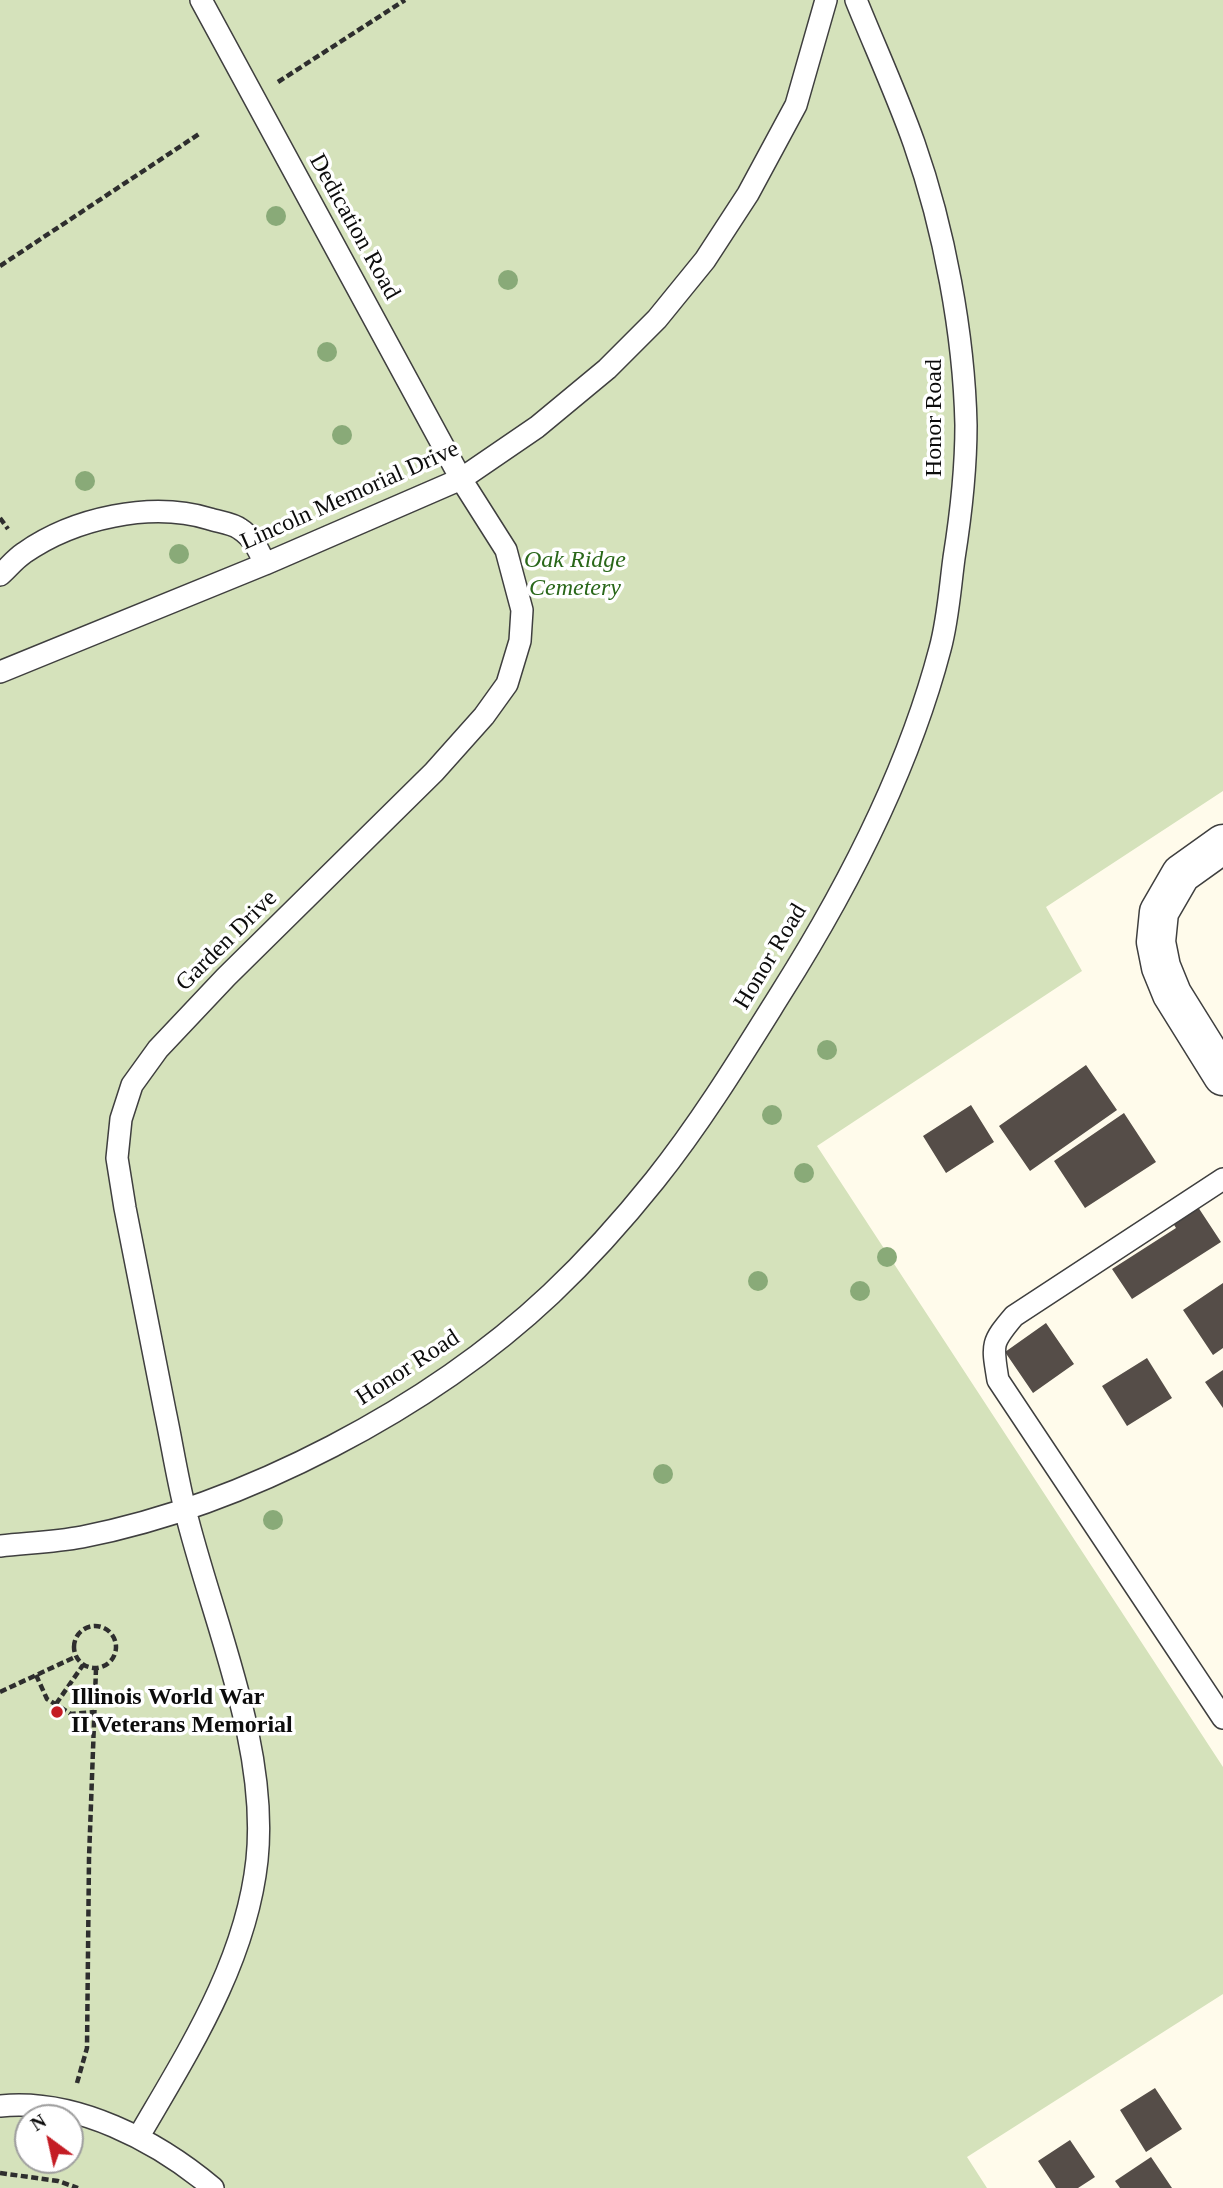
<!DOCTYPE html>
<html>
<head>
<meta charset="utf-8">
<style>
	body { margin:0 }
	#map { position:relative; width:1223px; height:2188px; overflow:hidden; background:#fffbeb; font-family:"Times New Roman",serif }
	canvas { display:block }
	.north { position:absolute; left:14px; top:2104px; width:70px; height:70px; box-sizing:border-box; background:#fff; border:2px solid #9e9e9e; border-radius:50%; rotate:327deg; font-size:19px; font-weight:700; line-height:28px; text-align:center; color:#0c0c0c }
	.north::after { content:''; display:block; margin:auto; width:24px; height:32px; background:#c41c24; clip-path:polygon(50% 0,100% 100%,50% 72%,0 100%) }
</style>
</head>
<body>
<div id="map">
<canvas width="1223" height="2188"></canvas>
<div class="north">N</div>
</div>
<script>
const ctx = document.querySelector('canvas').getContext('2d');
ctx.lineJoin = 'round';
function fill(path, color) { ctx.fillStyle = color; ctx.fill(path, 'evenodd'); }
function strokePath(path, color, width, dash) { ctx.strokeStyle = color; ctx.lineWidth = width; ctx.lineCap = dash ? 'butt' : 'round'; ctx.setLineDash(dash || []); ctx.stroke(path); }
function label(font, color, halo, rows, align = 'center') {
  ctx.font = font + ' "Times New Roman",serif'; ctx.lineWidth = 7; ctx.setLineDash([]); ctx.textBaseline = 'middle'; ctx.strokeStyle = halo; ctx.fillStyle = color; for (const [text, x, y, turn = 0] of rows) {
    ctx.save(); ctx.translate(x, y); ctx.rotate((+turn || 0) * Math.PI / 180); ctx.textAlign = isNaN(turn) ? turn : align; if (halo) ctx.strokeText(text, 0, 0); ctx.fillText(text, 0, 0); ctx.restore();
  }
}
fill(new Path2D(`
	M0 0H1223V791L1046 907 1082 971 817 1146 1223 1767V1994L967 2157 987 2188H0ZM28 2118H70V2160H28Z`), '#d5e2bb');
fill(new Path2D(`
	M1086 1065 1117 1110 1030 1171 999 1126Z
	M971 1105 994 1142 946 1173 923 1136Z
	M1124 1113 1156 1162 1085 1208 1054 1161Z
	M1196 1204 1221 1242 1132 1299 1112 1269 1176 1228 1171 1220Z
	M1223 1283V1348L1213 1355 1183 1310Z
	M1046 1323 1074 1364 1033 1393 1005 1352Z
	M1147 1358 1172 1398 1127 1426 1102 1386Z
	M1223 1370V1408L1205 1382Z
	M1155 2088 1182 2129 1146 2152 1120 2110Z
	M1070 2140 1095 2177 1078 2188H1056L1038 2161Z
	M1151 2157 1172 2188H1120L1115 2181Z`), '#554d48');
const service = new Path2D(`
	M0 575C8 568 15 559 24 553 74 518 151 501 210 519 219 522 232 523 240 529 253 537 259 551 265 564
	M0 672 265 564 461 479 537 427 607 369 657 319 705 260 748 194 796 105 826 0
	M1223 1179 1014 1316C991 1343 992 1344 998 1380L1223 1718
	M0 1546C27 1543 55 1542 82 1537 245 1505 430 1408 551 1294 588 1259 623 1220 655 1180 702 1121 741 1057 781 993 848 887 908 771 940 649 948 620 950 588 954 558 961 514 966 469 966 425 964 334 944 228 914 143 897 95 875 47 856 0
	M0 2106C76 2098 157 2141 213 2188
	M139 2136C189 2050 246 1962 257 1860 269 1745 212 1620 185 1509 177 1477 172 1444 165 1411 152 1343 138 1276 125 1208L117 1158 121 1119 132 1085 158 1049 226 977 434 772 484 716 507 684 520 641 522 610 506 550 461 479 201 0`);
const minor = new Path2D(`
	M1223 844 1181 874 1159 912 1156 942 1161 967 1172 994 1223 1076`);
strokePath(service, '#3f3f3f', 24);
strokePath(minor, '#3f3f3f', 41);
strokePath(new Path2D(`
	M278 82 405 0
	M0 266 199 134
	M0 518 8 529
	M74 1647a21 21 0 1 1 42 0a21 21 0 1 1-42 0Z
	M36 1675 47 1699 71 1714 94 1712
	M0 1692 75 1657
	M56 1704 83 1665
	M77 2083 87 2048 89 1858 96 1669
	M0 2173 58 2181 78 2188`), '#2e2e2e', 4.5, [7, 3.5]);
strokePath(service, '#fff', 21);
strokePath(minor, '#fff', 38);
ctx.fillStyle = '#89aa78';
for (const [x, y] of [
	[276,216],
	[508,280],
	[327,352],
	[342,435],
	[85,481],
	[179,554],
	[827,1050],
	[772,1115],
	[804,1173],
	[887,1257],
	[758,1281],
	[860,1291],
	[663,1474],
	[273,1520]
]) { ctx.beginPath(); ctx.arc(x, y, 10, 0, 2 * Math.PI); ctx.fill(); }
for (const [x, y, r, color] of [
	[57,1712,7,"#c41c24"]
]) { const dot = new Path2D(); dot.arc(x, y, r, 0, 2 * Math.PI); ctx.fillStyle = color; ctx.fill(dot); strokePath(dot, '#fff', 2.5); }
label('24px', '#0c0c0c', '#fff', [
	["Dedication Road",354,227,61],
	["Honor Road",935,418,-90],
	["Lincoln Memorial Drive",350,496,-24],
	["Garden Drive",227,941,-45],
	["Honor Road",771,957,-59],
	["Honor Road",408,1368,-33]
]);
label('italic 24px', '#296719', '#fff', [
	["Oak Ridge",575,561],
	["Cemetery",575,589]
]);
label('bold 24px', '#0c0c0c', '#fff', [
	["Illinois World War",71,1698],
	["II Veterans Memorial",71,1726]
], 'left');
</script>
</body>
</html>
